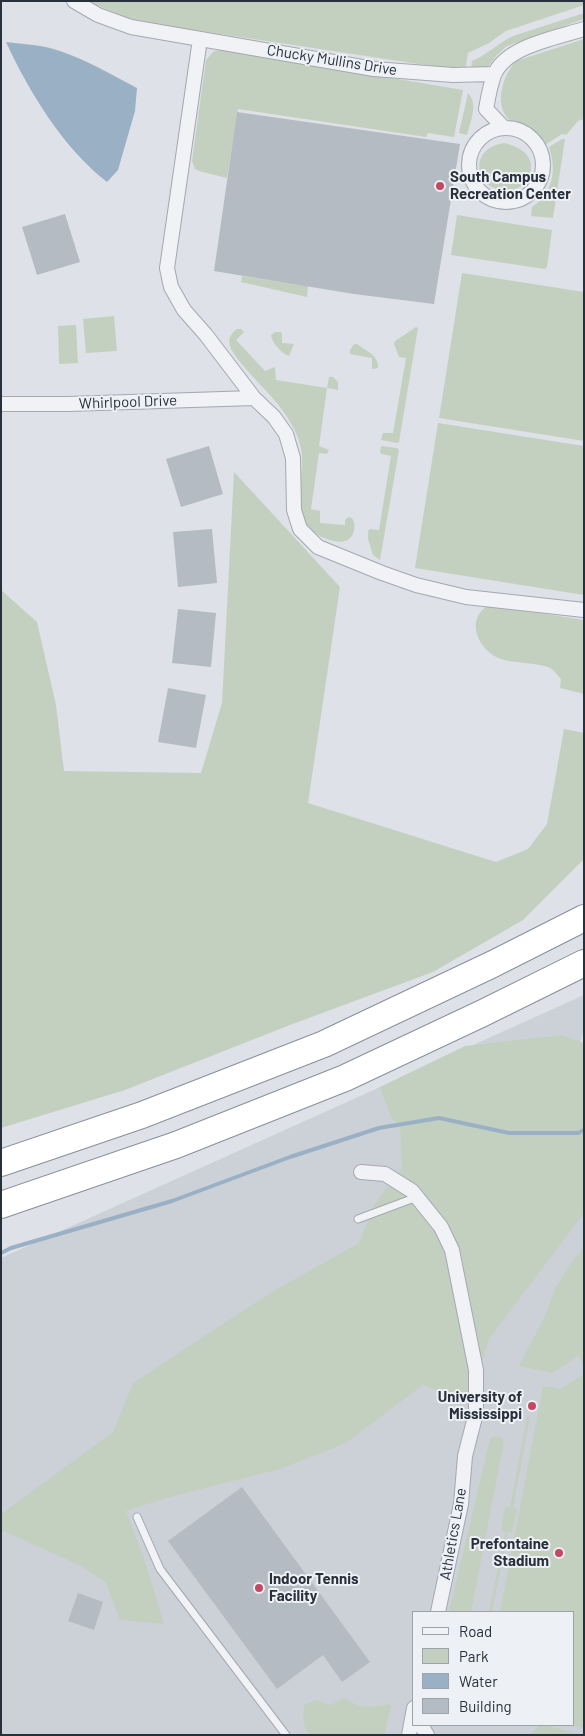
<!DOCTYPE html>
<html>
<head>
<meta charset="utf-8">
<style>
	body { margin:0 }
	#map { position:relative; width:585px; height:1736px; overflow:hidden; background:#dee1e7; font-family:Barlow,sans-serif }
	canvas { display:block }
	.frame { position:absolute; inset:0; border:2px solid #28303c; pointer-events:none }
	.legend { position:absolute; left:412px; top:1611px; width:162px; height:115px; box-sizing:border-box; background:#edf0f4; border:1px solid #9ea3aa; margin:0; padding:6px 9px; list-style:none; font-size:15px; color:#28303c }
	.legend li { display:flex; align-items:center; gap:10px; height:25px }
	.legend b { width:25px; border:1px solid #9ea3aa }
</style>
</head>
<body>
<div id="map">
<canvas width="585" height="1736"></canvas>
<div class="frame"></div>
<ul class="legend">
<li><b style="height:6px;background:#f0f2f5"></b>Road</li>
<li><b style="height:14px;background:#c4d0bf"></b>Park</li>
<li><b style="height:14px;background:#9ab1c5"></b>Water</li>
<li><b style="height:14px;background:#b5bbc3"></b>Building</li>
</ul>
</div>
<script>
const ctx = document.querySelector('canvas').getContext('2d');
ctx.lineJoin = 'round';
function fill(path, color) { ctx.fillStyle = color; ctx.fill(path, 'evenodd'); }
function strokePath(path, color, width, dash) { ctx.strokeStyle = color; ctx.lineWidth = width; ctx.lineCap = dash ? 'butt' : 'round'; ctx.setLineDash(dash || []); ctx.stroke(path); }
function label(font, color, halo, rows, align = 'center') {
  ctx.font = font + ' Barlow,sans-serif'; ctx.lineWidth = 4; ctx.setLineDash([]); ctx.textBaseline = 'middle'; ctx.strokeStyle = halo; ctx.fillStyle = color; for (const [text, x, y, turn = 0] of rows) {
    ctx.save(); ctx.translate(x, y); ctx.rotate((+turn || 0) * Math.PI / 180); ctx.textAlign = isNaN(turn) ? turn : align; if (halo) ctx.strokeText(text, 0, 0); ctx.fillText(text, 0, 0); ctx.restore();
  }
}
fill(new Path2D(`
	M584 995V1030L557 1123 584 1103V1735H1V1258ZM414 1612H574V1725H414Z`), '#ccd1d8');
fill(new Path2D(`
	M86 1H584V5L506 31 489 43 468 53 465 71 161 25 128 18Z
	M584 13V19L507 46 496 56 488 67 480 72 471 71 472 61C487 55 498 43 513 36Z
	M584 39V119L578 121 566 135 562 134 545 145C539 140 534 133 527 130 523 127 517 126 513 123 492 109 502 76 516 61Z
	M221 49 463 90 454 137 428 133 426 137 238 109 227 178 199 171 195 169 192 161 206 60 213 52Z
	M468 93C479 104 470 122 467 135L459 133Z
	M562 139H565L553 218 531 216 532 207C553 193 557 170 549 147Z
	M504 143C523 147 540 160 526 181 522 187 517 189 510 190 476 194 465 149 504 143Z
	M457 215 552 230 547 267 545 269 451 255Z
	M462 273 584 292V441L439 418Z
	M242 276 308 286 307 297 241 282Z
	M114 316 117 351 86 353 83 319Z
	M76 325 78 363 59 364 58 326Z
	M416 327 418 328 399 442 397 443 381 440 383 433H393L406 358 399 357 394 344 395 341Z
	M237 329H241L244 332 236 340 265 371 275 367 276 380 327 388 329 377H333L338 382V390L327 388 319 446 329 450 327 454 319 453 311 509 320 511V523L345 525V520L348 517 352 518C356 524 355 534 349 539 342 544 334 541 327 539 311 534 299 519 298 502 298 489 302 476 302 464 303 451 299 438 293 427 278 397 248 377 231 349 227 340 230 334 237 329Z
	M275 332H281L282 334V343L294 344 289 356C282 354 272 343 271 335Z
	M354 344H357C366 351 379 355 378 368L372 369V358L350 354V350Z
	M438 423 584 446V595L415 568Z
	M381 446 397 448 399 450 380 560 373 555 368 539V531L370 529 379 530 391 456 382 454 380 453Z
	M234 472 340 587 308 803 496 862 528 849 547 824 564 729 584 733V859L523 920 433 972 290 1025 125 1090 1 1128V590L37 622 56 705 64 771 201 773 222 703Z
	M489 605 584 620V694L560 688 561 679C558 676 554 670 550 668 541 663 512 663 501 659 478 651 464 619 489 605Z
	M562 1035 584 1043V1213L489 1339 469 1404 423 1385 346 1443 280 1469 170 1497 126 1511 144 1558 164 1624 120 1620 106 1583 81 1566 1 1530V1514L113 1432 133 1383 270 1293 359 1243 374 1205 402 1168 400 1127 391 1117 380 1087 465 1046Z
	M584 1247V1366L578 1356 553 1373 519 1366 545 1316 554 1291 568 1267Z
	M584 1374V1728L569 1725H574V1612H500L543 1386 560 1389Z
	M527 1416 530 1417 513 1508 517 1509 512 1533 508 1532 492 1612H489L505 1532 501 1530 505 1506 510 1507Z
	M494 1436 501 1437 504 1442 471 1612H449L490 1439Z
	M344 1698C360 1709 372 1708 390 1704L391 1707 387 1723 385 1735H309C302 1725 303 1717 304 1705L315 1700 331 1705Z
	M540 1725C554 1725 568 1733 584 1735H529Z`), '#c4d0bf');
fill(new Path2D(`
	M6 42C24 44 43 45 60 51 87 60 112 75 137 88L135 111 118 170 107 182C64 149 29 92 6 42Z`), '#9ab1c5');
strokePath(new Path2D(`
	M1 1253 11 1248 172 1201 290 1157 379 1128 439 1118 509 1133H578L584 1130`), '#9ab1c5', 4);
fill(new Path2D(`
	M237 112 460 144 434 304 354 294 214 271Z
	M65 214 80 262 37 275 22 227Z
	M209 446 223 494 181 507 166 459Z
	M212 529 217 583 178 587 173 532Z
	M178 609 216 613 211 667 172 663Z
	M168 688 206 695 196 748 158 742Z
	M242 1487 370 1662 342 1682 323 1655 277 1689 168 1541Z
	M78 1593 103 1602 94 1630 68 1621Z`), '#b5bbc3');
const lane = new Path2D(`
	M358 1219 417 1197
	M137 1517 160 1569 286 1735`);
const street = new Path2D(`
	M74 1 98 15 131 27 374 69 453 75 494 74
	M200 39 167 268 171 287 184 310 206 335 254 398 274 417 286 434 293 458 294 510 300 529 318 547 382 573 416 585 466 597 584 610
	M504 128 486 109C488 98 490 86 494 75 506 46 556 38 584 29
	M469 165a37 37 0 1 1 74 0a37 37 0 1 1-74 0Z
	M1 404H68L254 398
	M361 1172 385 1174 412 1191 441 1227 452 1250 476 1370V1413L465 1456 461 1504 438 1612
	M421 1725 427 1735
	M409 1735 414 1708`);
const highway = new Path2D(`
	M1 1163 142 1115 324 1044 493 964 584 918
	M1 1205 176 1145 345 1078 483 1013 584 963`);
strokePath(lane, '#a4a8b0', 9);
strokePath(street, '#a4a8b0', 16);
strokePath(highway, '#86909c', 28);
strokePath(lane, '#f0f2f5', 7);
strokePath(street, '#f0f2f5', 14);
strokePath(highway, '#fff', 26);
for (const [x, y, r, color] of [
	[440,186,5,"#c64860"],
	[532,1406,5,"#c64860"],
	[559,1553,5,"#c64860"],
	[259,1588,5,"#c64860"]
]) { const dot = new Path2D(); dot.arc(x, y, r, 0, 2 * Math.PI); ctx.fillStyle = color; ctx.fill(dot); strokePath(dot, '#edf0f4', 2); }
label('15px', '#28303c', '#edf0f4', [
	["Chucky Mullins Drive",332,60,9],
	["Whirlpool Drive",128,402,-2],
	["Athletics Lane",453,1534,-80]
]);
label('bold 15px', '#28303c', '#edf0f4', [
	["South Campus",450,177],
	["Recreation Center",450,194],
	["University of",522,1397,"right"],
	["Mississippi",522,1414,"right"],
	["Prefontaine",549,1544,"right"],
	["Stadium",549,1561,"right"],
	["Indoor Tennis",269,1579],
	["Facility",269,1596]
], 'left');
</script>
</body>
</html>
